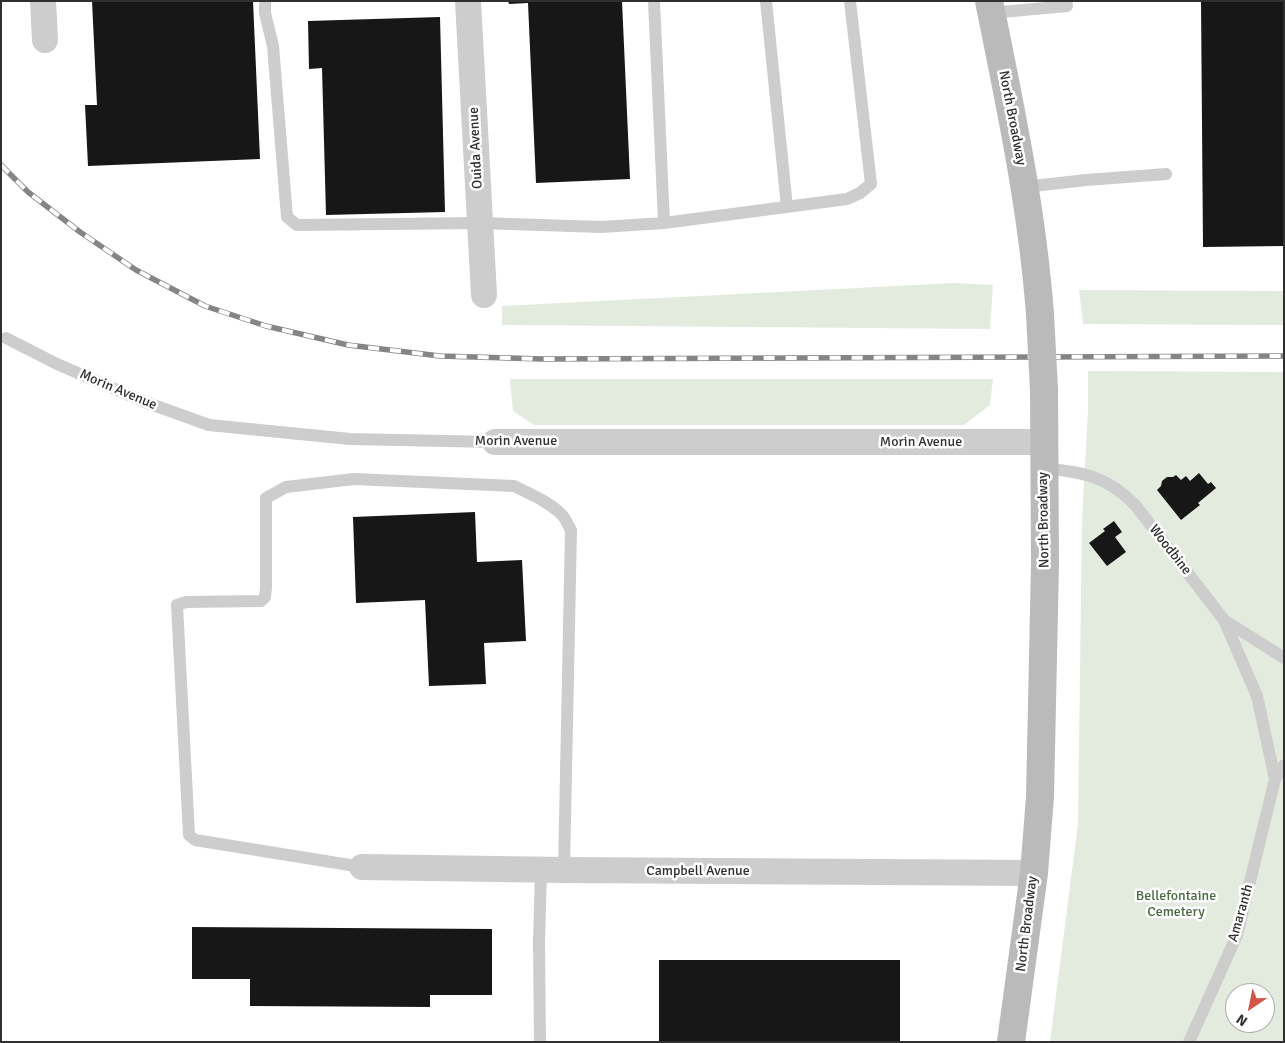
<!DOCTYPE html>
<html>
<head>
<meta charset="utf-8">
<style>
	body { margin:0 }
	#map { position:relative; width:1285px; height:1043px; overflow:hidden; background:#fff; font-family:Signika,sans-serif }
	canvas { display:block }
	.frame { position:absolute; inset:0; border:2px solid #303030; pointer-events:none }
	.north { position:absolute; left:1225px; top:983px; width:50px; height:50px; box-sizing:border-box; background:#fff; border:1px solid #acacac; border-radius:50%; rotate:214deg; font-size:14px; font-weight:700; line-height:20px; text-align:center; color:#303030 }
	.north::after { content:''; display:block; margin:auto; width:18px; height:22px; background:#d35545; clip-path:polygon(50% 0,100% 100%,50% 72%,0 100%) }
</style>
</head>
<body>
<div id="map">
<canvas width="1285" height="1043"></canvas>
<div class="frame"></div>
<div class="north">N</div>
</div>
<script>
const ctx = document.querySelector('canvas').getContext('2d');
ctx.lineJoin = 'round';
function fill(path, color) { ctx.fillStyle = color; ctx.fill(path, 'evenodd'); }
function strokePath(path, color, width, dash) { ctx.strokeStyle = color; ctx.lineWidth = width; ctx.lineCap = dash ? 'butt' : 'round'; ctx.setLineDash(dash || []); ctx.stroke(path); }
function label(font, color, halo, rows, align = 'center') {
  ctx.font = font + ' Signika,sans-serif'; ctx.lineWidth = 5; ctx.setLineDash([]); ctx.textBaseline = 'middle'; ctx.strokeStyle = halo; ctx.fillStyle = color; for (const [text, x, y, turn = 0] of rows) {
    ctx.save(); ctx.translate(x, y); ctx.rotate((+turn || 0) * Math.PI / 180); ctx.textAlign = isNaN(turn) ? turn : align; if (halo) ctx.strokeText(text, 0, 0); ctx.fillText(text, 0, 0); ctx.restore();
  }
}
fill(new Path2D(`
	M955 283 993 285 990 329 502 325V306Z
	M1079 290 1284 291V325L1083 324Z
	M1088 371 1284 372V1042H1050L1078 824 1082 518 1088 410ZM1235 993H1265V1023H1235Z
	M510 379H993L990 405 964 425H534L513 411Z`), '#e3ebdf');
fill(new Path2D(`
	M92 1H253L260 159 88 166 85 105H97Z
	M508 1H622L630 179 536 183 528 3 509 4Z
	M1201 1H1284V246L1203 247Z
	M440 17 445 212 326 215 322 68 309 69 308 21Z
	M1199 473 1208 484 1211 482 1216 488 1198 503 1200 505 1181 520 1157 490 1161 486 1162 481 1167 477H1173L1176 475 1181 480 1186 476 1190 481Z
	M475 512 477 562 522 560 526 641 484 643 486 684 429 686 425 600 356 603 353 517Z
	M1114 521 1122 532 1115 537 1126 552 1107 566 1089 543 1105 531 1103 529Z
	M192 927 492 929V995H430V1007L250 1006V979H192Z
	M659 960H900V1042H659Z`), '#171717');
strokePath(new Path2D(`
	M265 1V13L273 46 287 217 297 225 480 223 601 227 664 223 847 199 860 193 871 184 850 1
	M654 1 664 223
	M766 1 787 207
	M991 13 1067 6 1066 1
	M1024 187 1086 180 1166 174
	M6 338 57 364 145 402 209 425 350 439 495 442
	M1044 468C1084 473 1106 475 1136 506L1224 620 1284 658
	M1275 779 1284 765
	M362 867 195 840 189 835 177 605 186 602 261 601 265 597 266 588V498L286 487 354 479 514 486C530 494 550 502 563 516 566 520 568 525 571 530L564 870
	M540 1042 539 943 541 870
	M1189 1042 1237 935 1275 779 1257 696 1224 620`), '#cdcdcd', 12);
strokePath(new Path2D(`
	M43 1 45 40
	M468 1 484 295
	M495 442H1044
	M362 867 564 870 1034 873`), '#cdcdcd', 26);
strokePath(new Path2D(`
	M989 1C1010 105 1032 208 1040 314
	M1011 1042 1034 873 1040 797 1045 563 1044 390`), '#bababa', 28);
const rail = new Path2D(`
	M1 165 28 192 80 232 136 270 205 306 266 326 348 345 440 356 543 359 1284 356`);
strokePath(rail, '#858585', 5.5);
strokePath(rail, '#fff', 4, [11]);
strokePath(new Path2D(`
	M1040 314 1044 390`), '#bababa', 28);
label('14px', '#303030', '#fff', [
	["North Broadway",1012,118,79],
	["Ouida Avenue",476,148,-93],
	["Morin Avenue",118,390,23],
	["Morin Avenue",516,441],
	["Morin Avenue",921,442],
	["North Broadway",1044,520,-91],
	["Woodbine",1170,550,52],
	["Campbell Avenue",698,871],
	["Amaranth",1241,913,-74],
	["North Broadway",1027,924,-83]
]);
label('14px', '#4c6741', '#fff', [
	["Bellefontaine",1176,896],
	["Cemetery",1176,912]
]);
</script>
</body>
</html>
